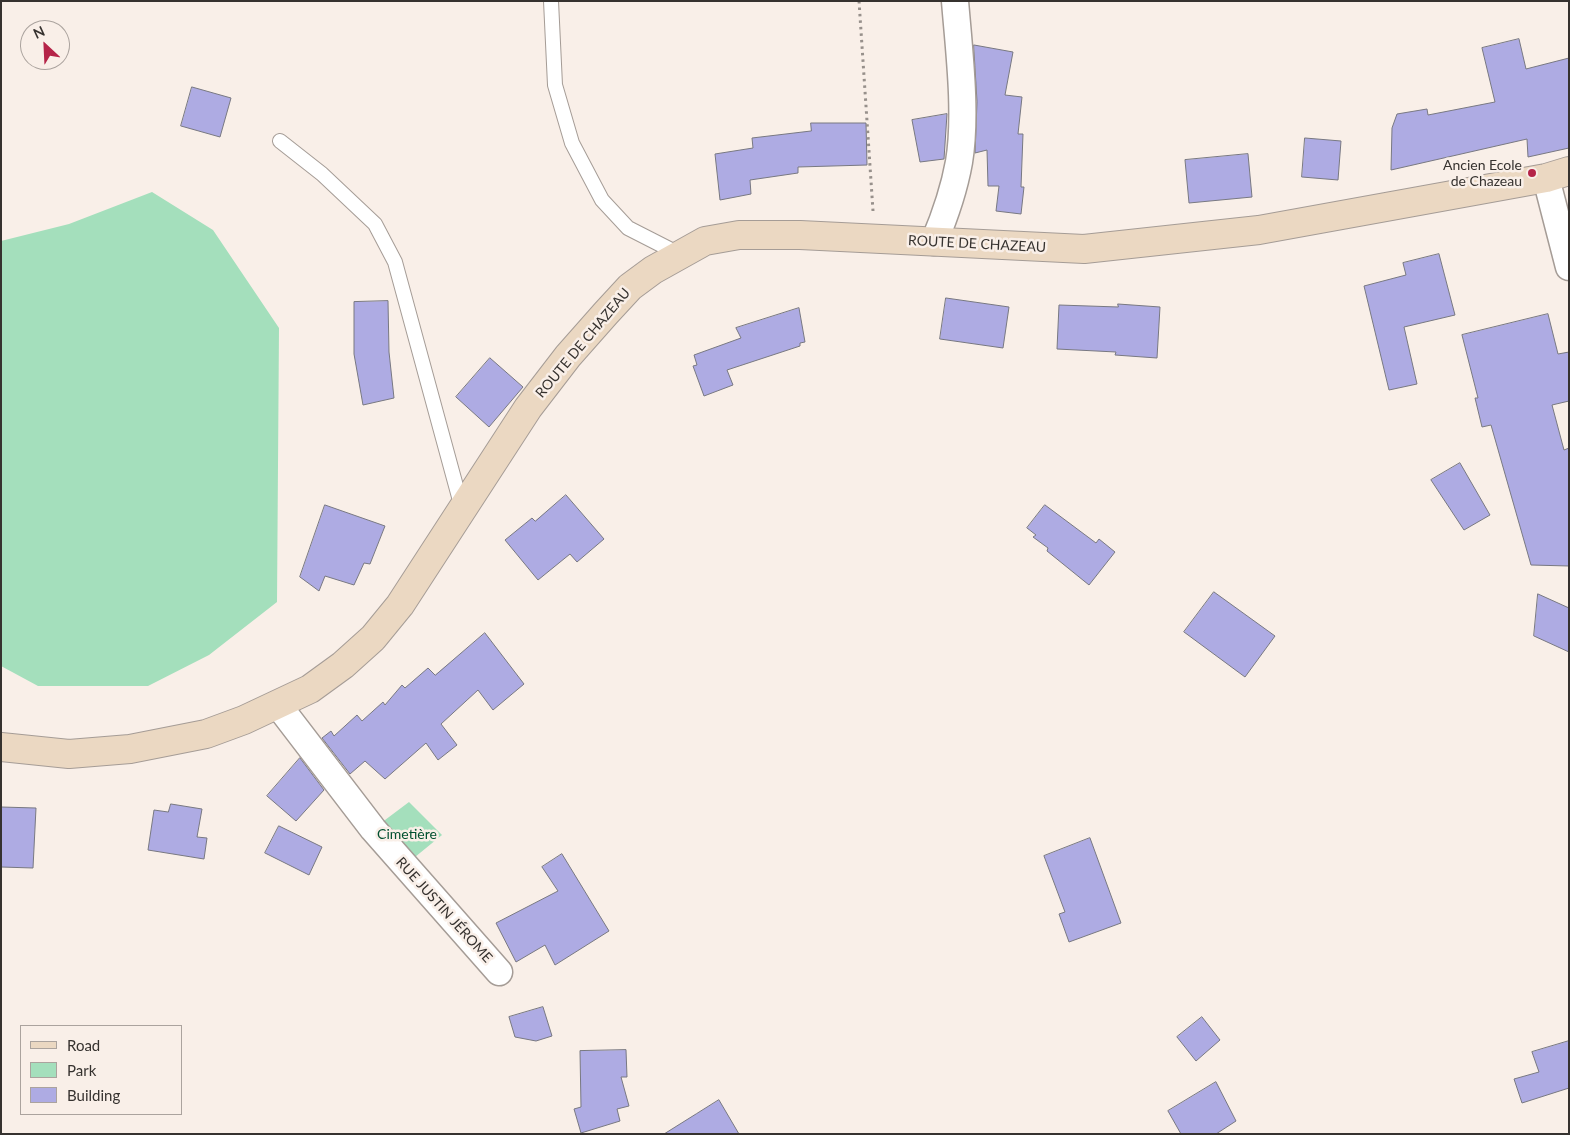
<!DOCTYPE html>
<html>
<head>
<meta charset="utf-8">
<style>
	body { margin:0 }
	#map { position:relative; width:1570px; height:1135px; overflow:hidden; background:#f9efe8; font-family:Lato,sans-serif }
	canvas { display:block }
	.frame { position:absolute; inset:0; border:2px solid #36322f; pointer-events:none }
	.legend { position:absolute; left:20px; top:1025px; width:162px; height:90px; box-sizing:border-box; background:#f9efe8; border:1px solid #aba39e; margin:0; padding:6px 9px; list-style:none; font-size:15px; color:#36322f }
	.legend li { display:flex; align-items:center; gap:10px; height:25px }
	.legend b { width:25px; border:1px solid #aba39e }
	.north { position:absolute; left:20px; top:20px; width:50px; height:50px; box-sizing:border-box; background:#f9efe8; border:1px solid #aba39e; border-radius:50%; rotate:335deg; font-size:14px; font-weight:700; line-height:20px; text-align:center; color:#36322f }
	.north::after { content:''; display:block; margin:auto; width:18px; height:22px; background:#b52448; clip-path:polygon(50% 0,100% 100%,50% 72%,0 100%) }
</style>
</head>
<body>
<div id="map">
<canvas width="1570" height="1135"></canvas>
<div class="frame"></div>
<ul class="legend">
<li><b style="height:6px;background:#ebd8c2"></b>Road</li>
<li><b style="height:14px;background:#a4dfbc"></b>Park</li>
<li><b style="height:14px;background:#aeabe3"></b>Building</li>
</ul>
<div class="north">N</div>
</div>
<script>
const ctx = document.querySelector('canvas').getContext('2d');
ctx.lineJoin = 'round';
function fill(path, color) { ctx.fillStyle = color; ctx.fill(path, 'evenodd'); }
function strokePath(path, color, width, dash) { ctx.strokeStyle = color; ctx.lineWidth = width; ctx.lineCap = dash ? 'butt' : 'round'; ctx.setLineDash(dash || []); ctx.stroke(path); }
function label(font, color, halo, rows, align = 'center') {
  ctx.font = font + ' Lato,sans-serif'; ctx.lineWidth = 5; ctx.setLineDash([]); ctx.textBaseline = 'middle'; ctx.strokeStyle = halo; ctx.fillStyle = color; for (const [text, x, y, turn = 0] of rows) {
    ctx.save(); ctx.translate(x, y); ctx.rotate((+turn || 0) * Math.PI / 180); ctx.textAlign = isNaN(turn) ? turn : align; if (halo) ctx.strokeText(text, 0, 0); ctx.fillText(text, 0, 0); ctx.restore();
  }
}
fill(new Path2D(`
	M152 192 213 230 279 328 277 602 209 655 148 686H38L1 666V241L69 224Z
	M409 802 442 835 404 866 373 829Z`), '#a4dfbc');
const building = new Path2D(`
	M1519 39 1526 69 1569 58V148L1528 157 1527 139 1391 170 1392 128 1397 114 1427 109 1428 115 1495 102 1482 48Z
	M974 45 1013 52 1005 95 1022 97 1018 134H1023L1021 187H1024L1021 214 996 211 999 186H988L987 150 975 153 977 102Z
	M192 87 231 98 220 137 181 126Z
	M947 114 944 159 920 162 912 120Z
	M811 123H866L867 165 798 167V173L750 180 751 194 720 200 715 154 753 148 752 138 811 131Z
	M1305 138 1341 141 1338 180 1302 177Z
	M1248 154 1252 197 1189 203 1185 160Z
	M1439 254 1455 315 1404 327 1417 384 1389 390 1364 286 1406 275 1403 263Z
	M946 298 1009 307 1003 348 940 339Z
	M388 301 389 352 394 398 363 405 354 354V302Z
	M1118 304 1160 307 1157 358 1115 355 1116 352 1057 349 1059 305 1118 307Z
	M799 308 805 342 800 343V346L727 370 733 385 704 396 693 366 697 365 694 355 741 338 736 328Z
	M1548 314 1558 354 1569 352V401L1552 405 1564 450 1569 448V566L1531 565 1491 425 1482 427 1475 398H1478L1462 335Z
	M490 358 523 387 489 427 456 397Z
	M1460 463 1490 515 1464 530 1431 480Z
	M566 495 604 539 577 562 570 554 538 580 505 540 532 518 535 521Z
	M325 505 385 526 370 564 364 563 354 585 325 576 319 591 300 577Z
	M1045 505 1096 543 1099 539 1115 552 1089 585 1047 551 1048 548 1033 537 1036 535 1027 528Z
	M1214 592 1275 636 1245 677 1184 632Z
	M1538 594 1569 608V652L1534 636Z
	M485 633 524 684 493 710 478 690 441 724 457 745 438 760 426 743 385 779 365 761 350 774 322 738 331 731 334 736 357 715 362 721 383 702 385 705 402 685 405 688 428 668 435 675Z
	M300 758 324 790 296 821 267 796Z
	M171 804 202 809 197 837 207 838 204 859 148 850 154 810 168 812Z
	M1 807 36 808 33 868 1 867Z
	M279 826 322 847 309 875 265 853Z
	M1090 838 1121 923 1069 942 1059 914 1065 912 1044 856Z
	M562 854 609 931 555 965 545 945 516 962 496 923 558 891 542 867Z
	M543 1007 552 1036 536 1041 515 1037 509 1017Z
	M1202 1017 1220 1040 1196 1061 1177 1037Z
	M1569 1041V1088L1522 1103 1514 1079 1539 1072 1532 1052Z
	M626 1050 627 1077H621L629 1106 617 1109 620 1121 581 1133 574 1109 581 1107 580 1051Z
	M1216 1082 1236 1121 1216 1134H1181L1168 1111Z
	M719 1100 739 1134H664L696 1114Z`);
fill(building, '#aeabe3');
strokePath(building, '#787881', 1);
const lane = new Path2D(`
	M551 1 555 85 572 143 602 200 628 228 679 254
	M280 141 322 174 375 224 395 262 462 508`);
const street = new Path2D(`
	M1546 178 1569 267
	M934 242C945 216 954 190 959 162 967 114 959 50 955 1
	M278 705 373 829 499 972`);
const secondary = new Path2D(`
	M1 747 69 754 130 749 206 734 244 720 310 689 343 665 373 638 400 605 528 408 568 356 606 313 630 287 653 270 705 241 739 235H800L1084 249 1259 230 1546 178 1569 171`);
strokePath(lane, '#a59c96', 16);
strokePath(street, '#a59c96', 29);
strokePath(secondary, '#a59c96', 30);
strokePath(new Path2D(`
	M859 1 873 211`), '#97908b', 3, [2.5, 4]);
strokePath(lane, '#fff', 14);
strokePath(street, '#fff', 26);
strokePath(secondary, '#ebd8c2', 28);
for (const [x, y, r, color] of [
	[1532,173,5,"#b52448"]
]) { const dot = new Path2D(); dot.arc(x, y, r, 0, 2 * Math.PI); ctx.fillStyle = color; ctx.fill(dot); strokePath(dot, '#f9efe8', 2); }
label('14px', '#36322f', '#f9efe8', [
	["Ancien Ecole",1522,165],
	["de Chazeau",1522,181]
], 'right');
label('14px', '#36322f', '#f9efe8', [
	["ROUTE DE CHAZEAU",977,244,3],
	["ROUTE DE CHAZEAU",583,343,-50],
	["RUE JUSTIN JÉROME",444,910,48]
]);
label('14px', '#005030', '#f9efe8', [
	["Cimetière",407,834]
]);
</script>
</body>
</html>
